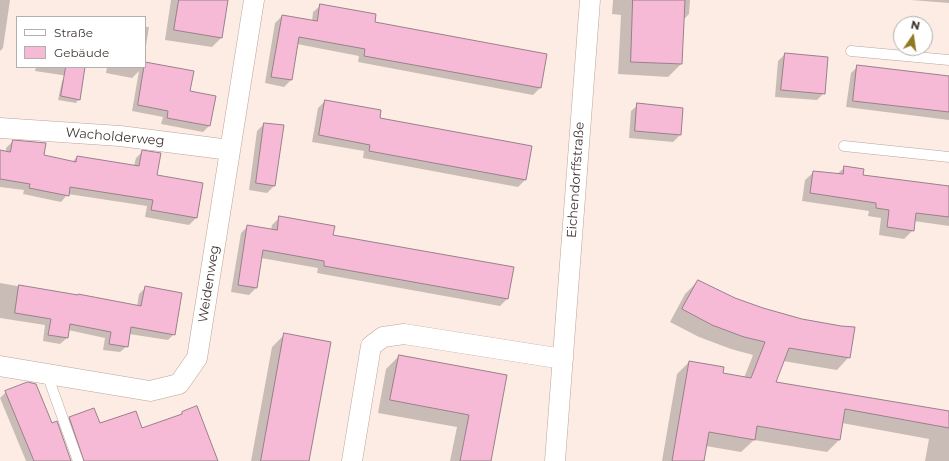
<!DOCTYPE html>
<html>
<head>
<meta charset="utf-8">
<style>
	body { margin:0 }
	#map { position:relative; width:949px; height:461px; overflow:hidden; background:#fcece4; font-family:Montserrat,sans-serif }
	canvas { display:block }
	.legend { position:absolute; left:16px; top:16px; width:130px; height:52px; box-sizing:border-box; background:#fff; border:1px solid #b3afad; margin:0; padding:5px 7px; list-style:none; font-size:12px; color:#413732 }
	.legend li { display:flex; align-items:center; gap:8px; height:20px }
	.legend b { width:20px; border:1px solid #b3afad }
	.north { position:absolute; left:893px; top:16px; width:40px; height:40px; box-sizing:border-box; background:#fff; border:1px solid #b3afad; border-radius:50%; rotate:13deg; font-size:11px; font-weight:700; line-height:16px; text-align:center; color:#413732 }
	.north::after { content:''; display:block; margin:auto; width:14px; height:18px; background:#907a20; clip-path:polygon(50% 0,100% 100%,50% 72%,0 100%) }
</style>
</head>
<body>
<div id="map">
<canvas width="949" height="461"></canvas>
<ul class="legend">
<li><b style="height:5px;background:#fff"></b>Straße</li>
<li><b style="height:11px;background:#f6bad6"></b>Gebäude</li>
</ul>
<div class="north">N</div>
</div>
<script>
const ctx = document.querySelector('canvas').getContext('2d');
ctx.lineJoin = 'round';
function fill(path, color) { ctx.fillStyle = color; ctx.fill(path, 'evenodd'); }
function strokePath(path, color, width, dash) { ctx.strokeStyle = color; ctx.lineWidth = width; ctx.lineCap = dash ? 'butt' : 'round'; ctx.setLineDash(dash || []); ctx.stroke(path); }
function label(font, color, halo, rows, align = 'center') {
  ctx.font = font + ' Montserrat,sans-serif'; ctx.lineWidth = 3; ctx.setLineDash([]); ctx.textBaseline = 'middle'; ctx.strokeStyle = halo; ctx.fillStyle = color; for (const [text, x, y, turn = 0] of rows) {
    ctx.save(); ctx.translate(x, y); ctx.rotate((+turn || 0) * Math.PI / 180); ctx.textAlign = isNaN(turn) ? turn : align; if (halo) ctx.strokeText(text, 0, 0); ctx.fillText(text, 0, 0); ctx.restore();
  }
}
fill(new Path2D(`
	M0 0H10L3 48 0 51Z
	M171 0H228L221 38 212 47 165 40Z
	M613 0H690L689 14 683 20 681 64 668 77 618 74 621 15 612 14Z
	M911 0H949V3Z
	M321 5 540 88 533 95 358 62 359 56 297 44 291 80 284 87 265 83 275 23 282 16 312 21 313 12Z
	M145 27H149L145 52Z
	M785 54 824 93 817 100 775 97 778 61Z
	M858 66 949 77V120L846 107 851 73Z
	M36 67H75L68 76 35 71Z
	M107 67H145L189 92 209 126 203 132 161 124 163 117 132 111 139 71 132 78 106 73Z
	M65 78 79 99 76 103 58 100 62 81Z
	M325 101 378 119 525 180 518 187 363 158 364 151 312 142 318 108Z
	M638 105 682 109 680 135 673 142 629 138 631 111Z
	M264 124 274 186 267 193 249 190 257 131Z
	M13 141 43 156 72 162 77 157 134 166 136 158 143 151 156 176 202 184 196 218 189 225 145 217 147 206 68 194 61 202 23 194 24 190 0 187V151L6 152V148Z
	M845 167 862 175 949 187V226L914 221 913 230 904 239 879 235 881 218 868 216 869 211 802 201 805 180 814 172 837 174Z
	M279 218 507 299 500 306 317 273 318 268 261 258 256 288 249 295 231 292 241 233 248 226 271 230 272 225Z
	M698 281 849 357 837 370 783 361 775 383 949 413V461H925L929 439 842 423 839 440 827 452 754 440 741 452 706 446 703 461H662L677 374 689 362 722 374 744 378 753 355 731 349 699 337 670 322 685 294Z
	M0 283 137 307 139 294 145 288 174 334 168 340 129 334 127 346 120 352 103 350 105 338 68 330 67 338 60 344 43 341 45 325 0 318Z
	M285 334 308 461H251L272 347Z
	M399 356 506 376 490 461H450L457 427 378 413 386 369Z
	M6 392 51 424 70 461H26L0 398Z
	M182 413 217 461H78L64 423 70 417 99 425 141 429 179 416Z`), '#0003');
const building = new Path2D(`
	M179 0H228L222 38 174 30Z
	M633 0H685L682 64 631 62Z
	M320 4 376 14 375 22 547 54 541 88 364 56 365 49 299 37 292 80 271 77 282 15 317 21Z
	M785 53 828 57 825 94 781 90Z
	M145 62 194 71 190 91 216 96 210 126 167 118 168 111 138 105Z
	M857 65 949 76V112L853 101Z
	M66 67H85L80 100 61 96Z
	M325 100 381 110 380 118 532 146 526 180 369 151 370 145 319 135Z
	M637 103 683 108 681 135 635 131Z
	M264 123 284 125 275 186 256 183Z
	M13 140 46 143 44 155 76 162 77 156 139 166 142 150 161 153 157 175 203 183 197 218 151 210 153 200 70 187 69 196 29 188 30 184 0 179V150L10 152Z
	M844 166 864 169 863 175 949 186V217L916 213 914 231 887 227 889 210 876 208V203L810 193 813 171 843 174Z
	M279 216 335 226 333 235 514 267 508 299 324 266V261L263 250 257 288 238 285 247 225 277 230Z
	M698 280 735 298 763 308 802 319 841 326 855 327 850 358 789 348 776 382 949 411V428L845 409 840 440 757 426 755 440 709 432 704 461H672L689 361 724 367 723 373 751 378 765 342 744 337 712 325 682 309Z
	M19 285 78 295V294L141 306 145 286 182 293 175 335 131 327 128 347 109 344 111 332 70 324 68 338 48 335 51 319 15 313Z
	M284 333 331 342 309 461H261Z
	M399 355 507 375 491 461H460L469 415 390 400Z
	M28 382 36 384 52 423 57 421 71 461H34L5 391Z
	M197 406 218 461H84L69 417 94 408 100 423 136 411 142 428 182 414V412Z`);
fill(building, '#f6bad6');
strokePath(building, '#99808b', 1);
const lane = new Path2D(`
	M851 51 949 60
	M844 146 949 157
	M47 374 78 461`);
const street = new Path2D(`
	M0 128 120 136 230 150
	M0 366 150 391 179 384 197 358 254 0
	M352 461 371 346 383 337 404 334 563 359
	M555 461 590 0`);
strokePath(lane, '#bda497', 11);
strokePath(street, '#bda497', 21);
strokePath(lane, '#fff', 10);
strokePath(street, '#fff', 20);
label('13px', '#413732', '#fff', [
	["Wacholderweg",115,137,5],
	["Eichendorffstraße",576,180,-86],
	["Weidenweg",209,284,-81]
]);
</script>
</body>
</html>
